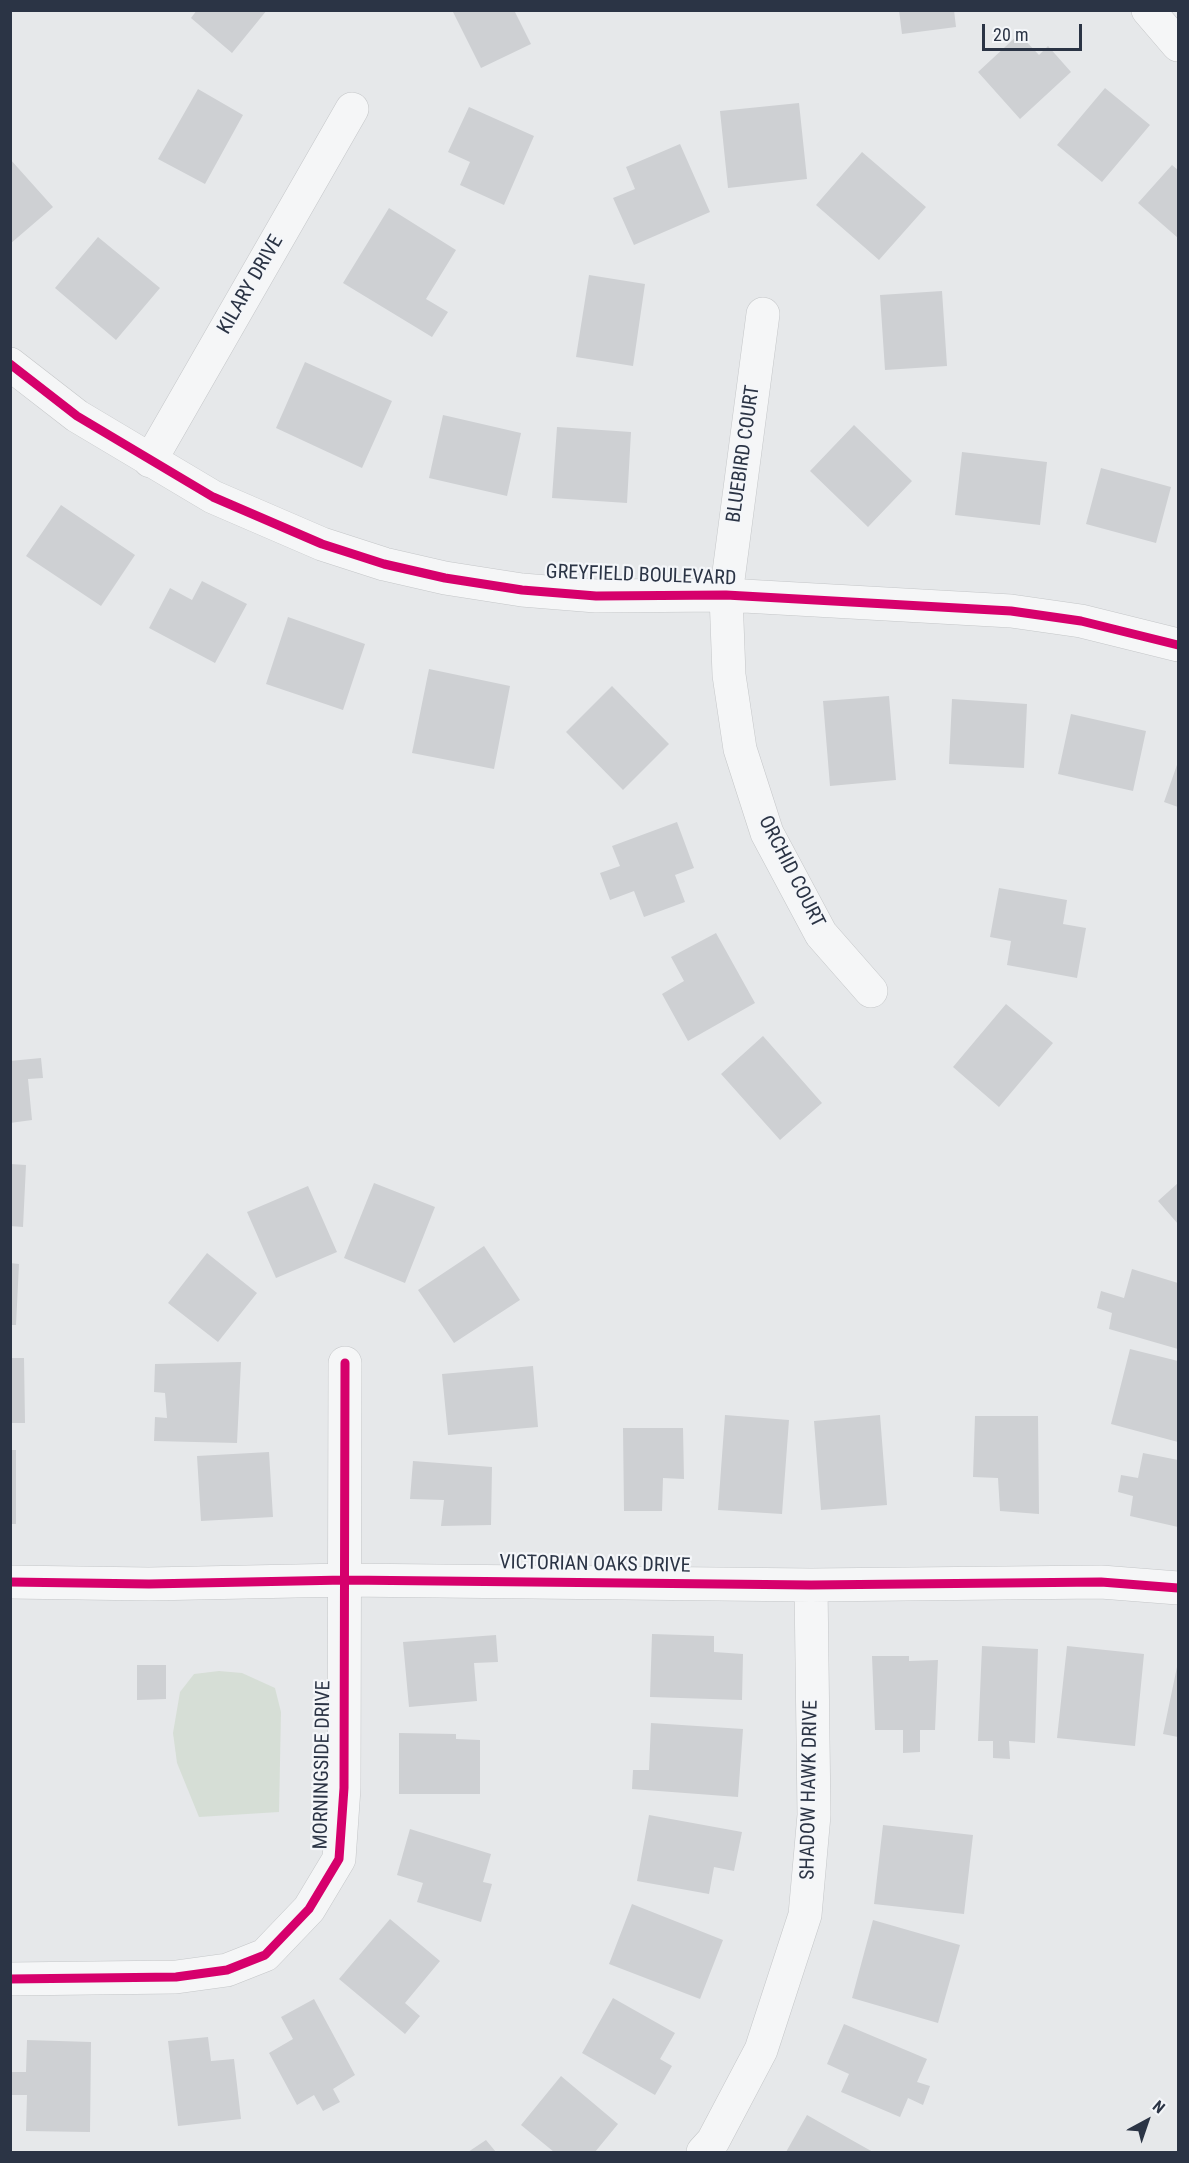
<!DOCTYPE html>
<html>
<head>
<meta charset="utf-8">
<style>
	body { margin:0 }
	#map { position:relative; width:1189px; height:2163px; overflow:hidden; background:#e6e8ea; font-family:"Roboto Condensed",sans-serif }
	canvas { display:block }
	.frame { position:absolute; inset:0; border:12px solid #2b3445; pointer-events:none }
	.north { position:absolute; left:1117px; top:2091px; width:60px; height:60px; -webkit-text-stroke:4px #f4f6f9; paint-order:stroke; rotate:40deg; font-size:16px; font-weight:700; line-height:24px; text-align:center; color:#2b3445 }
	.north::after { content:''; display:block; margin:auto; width:21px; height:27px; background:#2b3445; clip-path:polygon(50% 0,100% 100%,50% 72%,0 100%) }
	.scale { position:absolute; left:982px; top:24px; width:100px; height:27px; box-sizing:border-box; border:3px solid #2b3445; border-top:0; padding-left:8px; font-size:18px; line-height:21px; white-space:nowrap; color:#2b3445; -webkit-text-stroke:4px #f4f6f9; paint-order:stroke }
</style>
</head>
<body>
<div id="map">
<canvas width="1189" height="2163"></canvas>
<div class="frame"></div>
<div class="north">N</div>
<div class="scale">20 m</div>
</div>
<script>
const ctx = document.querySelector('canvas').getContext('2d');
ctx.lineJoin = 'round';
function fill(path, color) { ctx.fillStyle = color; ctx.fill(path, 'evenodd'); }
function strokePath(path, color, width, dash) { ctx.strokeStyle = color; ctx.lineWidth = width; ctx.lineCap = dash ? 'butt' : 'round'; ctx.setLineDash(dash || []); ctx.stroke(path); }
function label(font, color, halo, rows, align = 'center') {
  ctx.font = font + ' "Roboto Condensed",sans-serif'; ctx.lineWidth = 4.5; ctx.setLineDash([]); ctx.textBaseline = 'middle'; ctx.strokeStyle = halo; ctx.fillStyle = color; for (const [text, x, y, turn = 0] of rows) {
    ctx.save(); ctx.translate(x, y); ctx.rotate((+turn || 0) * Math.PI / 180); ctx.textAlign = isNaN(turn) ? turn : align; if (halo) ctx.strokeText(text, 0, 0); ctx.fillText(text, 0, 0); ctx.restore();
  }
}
fill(new Path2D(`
	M219 1671 242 1673 275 1688 281 1712 279 1812 199 1817 177 1763 173 1733 180 1692 194 1674Z`), '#d6ded6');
fill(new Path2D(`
	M197 10H267L232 53 191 18Z
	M452 10H514L531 44 481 68Z
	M899 10H954L956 27 902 34Z
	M1019 34 1039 55 1048 46 1071 72 1020 119 978 72Z
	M1105 88 1150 125 1102 182 1057 145Z
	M198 89 243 115 205 184 158 159Z
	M799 103 807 179 728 188 720 111Z
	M469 107 534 136 504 205 460 185 470 162 448 152Z
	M680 144 710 212 634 245 613 198 635 189 626 167Z
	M862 152 926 207 879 260 816 205Z
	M10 159 53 207 10 244Z
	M1172 165 1178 170V238L1138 203Z
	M389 208 456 250 426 299 448 312 432 337 343 283Z
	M98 237 160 288 116 340 55 288Z
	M589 275 645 284 633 366 576 357Z
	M942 291 947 366 885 370 880 295Z
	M305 362 392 401 362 468 276 428Z
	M443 415 521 433 507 496 429 478Z
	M854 425 912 481 868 527 810 471Z
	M557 427 631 432 627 503 552 498Z
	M962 452 1047 462 1040 525 955 515Z
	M1101 468 1171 487 1156 543 1086 524Z
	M61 505 135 555 101 606 26 556Z
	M202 581 247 604 215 663 149 628 170 588 192 600Z
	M288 617 365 644 343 710 266 684Z
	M429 669 510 686 494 769 412 753Z
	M612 686 669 744 623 790 566 732Z
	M889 696 896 780 830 786 823 701Z
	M952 699 1027 704 1024 768 949 764Z
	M1071 714 1146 731 1133 791 1058 774Z
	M1178 762V807L1164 802Z
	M677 822 694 868 675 875 685 902 644 917 634 891 610 900 600 873 620 866 612 846Z
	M999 888 1067 900 1063 924 1086 928 1077 978 1007 965 1011 941 990 937Z
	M716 933 755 1003 688 1041 662 994 684 981 671 957Z
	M1006 1004 1053 1043 999 1107 953 1067Z
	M763 1036 822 1103 780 1140 721 1074Z
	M41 1058 43 1078 28 1079 32 1120 10 1123V1061Z
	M10 1164 26 1165 23 1227 10 1226Z
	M374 1183 435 1207 405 1283 344 1258Z
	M1178 1183V1224L1158 1201Z
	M308 1186 337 1252 276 1278 247 1212Z
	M484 1246 520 1300 454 1343 418 1290Z
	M207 1253 257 1293 218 1342 168 1303Z
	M10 1263 19 1264 16 1325H10Z
	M1132 1269 1178 1283V1349L1109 1329 1112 1313 1097 1308 1101 1291 1124 1298Z
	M1130 1349 1178 1361V1442L1111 1424Z
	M10 1358H24L25 1423H10Z
	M241 1362 237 1443 154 1441 155 1417 167 1418 165 1393 154 1392 155 1364Z
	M533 1366 538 1427 448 1435 442 1374Z
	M725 1415 789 1420 782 1514 718 1510Z
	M880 1415 887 1505 821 1510 814 1421Z
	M975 1416H1038L1039 1514 1000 1511 998 1478 973 1477Z
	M623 1428H683L684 1479 663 1478 662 1511H624Z
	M10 1450H16V1524H10Z
	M269 1452 273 1517 201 1521 197 1456Z
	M1143 1453 1178 1460V1527L1130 1516 1133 1496 1118 1492 1121 1475 1138 1478Z
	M413 1461 492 1467 491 1525 441 1526 444 1500 410 1499Z
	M652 1634 714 1636V1652L743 1654 742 1700 650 1697Z
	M496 1635 498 1662 474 1663 477 1701 409 1707 403 1642Z
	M982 1646 1038 1649 1035 1743 1009 1741 1010 1759 993 1758V1741H978Z
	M1067 1646 1144 1654 1135 1746 1057 1738Z
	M872 1656H909V1661L938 1660 935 1730H920V1752L903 1753V1730H875Z
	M137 1665H166V1699L137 1700Z
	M1177 1667H1178V1737L1163 1734Z
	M651 1723 743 1729 738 1797 632 1789 633 1770H649Z
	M399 1733 456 1734V1739L480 1740V1794H399Z
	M649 1815 742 1832 734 1871 714 1867 709 1894 637 1881Z
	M883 1825 973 1835 964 1914 874 1904Z
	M410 1829 491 1854 483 1882 492 1884 481 1922 417 1902 423 1883 397 1875Z
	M632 1904 723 1940 700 1999 609 1964Z
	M390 1919 440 1961 405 2003 420 2016 405 2034 339 1979Z
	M873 1920 960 1945 938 2023 852 1998Z
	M613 1998 675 2033 660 2059 672 2066 655 2095 582 2053Z
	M314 1999 355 2075 333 2089 340 2102 323 2111 314 2095 297 2105 269 2053 293 2039 281 2017Z
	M844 2024 927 2059 917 2082 930 2086 923 2105 908 2098 900 2117 841 2092 849 2074 827 2064Z
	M208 2037 211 2061 234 2059 241 2119 178 2126 168 2041Z
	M27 2040 91 2042 90 2132 26 2131 27 2095H10V2072H26Z
	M561 2076 618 2124 595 2152H554L521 2125Z
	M807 2115 873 2152H786Z
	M486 2140 496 2152H468Z`), '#ced0d3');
const street = new Path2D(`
	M1148 10 1178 45
	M763 314 726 595 729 675 740 749 767 833 821 934 871 991
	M10 364 77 416 213 497 322 544 384 564 445 578 522 590 596 596 726 595 1011 611 1081 621 1178 645
	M150 461 352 109
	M10 1582 149 1584 345 1580 811 1585 1101 1582 1178 1588
	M10 1979 176 1977 227 1970 265 1955 309 1909 339 1859 344 1788 345 1363
	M703 2152 713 2141 761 2050 805 1915 814 1815 811 1585`);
strokePath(street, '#c4c6c8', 34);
strokePath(street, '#f5f6f7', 33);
strokePath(new Path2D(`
	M10 364 77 416 213 497 322 544 384 564 445 578 522 590 596 596 726 595 1011 611 1081 621 1178 645
	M10 1582 149 1584 345 1580 811 1585 1101 1582 1178 1588
	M10 1979 176 1977 227 1970 265 1955 309 1909 339 1859 344 1788 345 1363`), '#d6006c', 9);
label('20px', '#2b3445', '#f4f6f9', [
	["KILARY DRIVE",251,285,-60],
	["BLUEBIRD COURT",744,454,-82],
	["GREYFIELD BOULEVARD",641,576,2],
	["ORCHID COURT",791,872,63],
	["VICTORIAN OAKS DRIVE",595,1565,1],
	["MORNINGSIDE DRIVE",323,1765,-89],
	["SHADOW HAWK DRIVE",810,1790,-89]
]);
</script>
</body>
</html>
